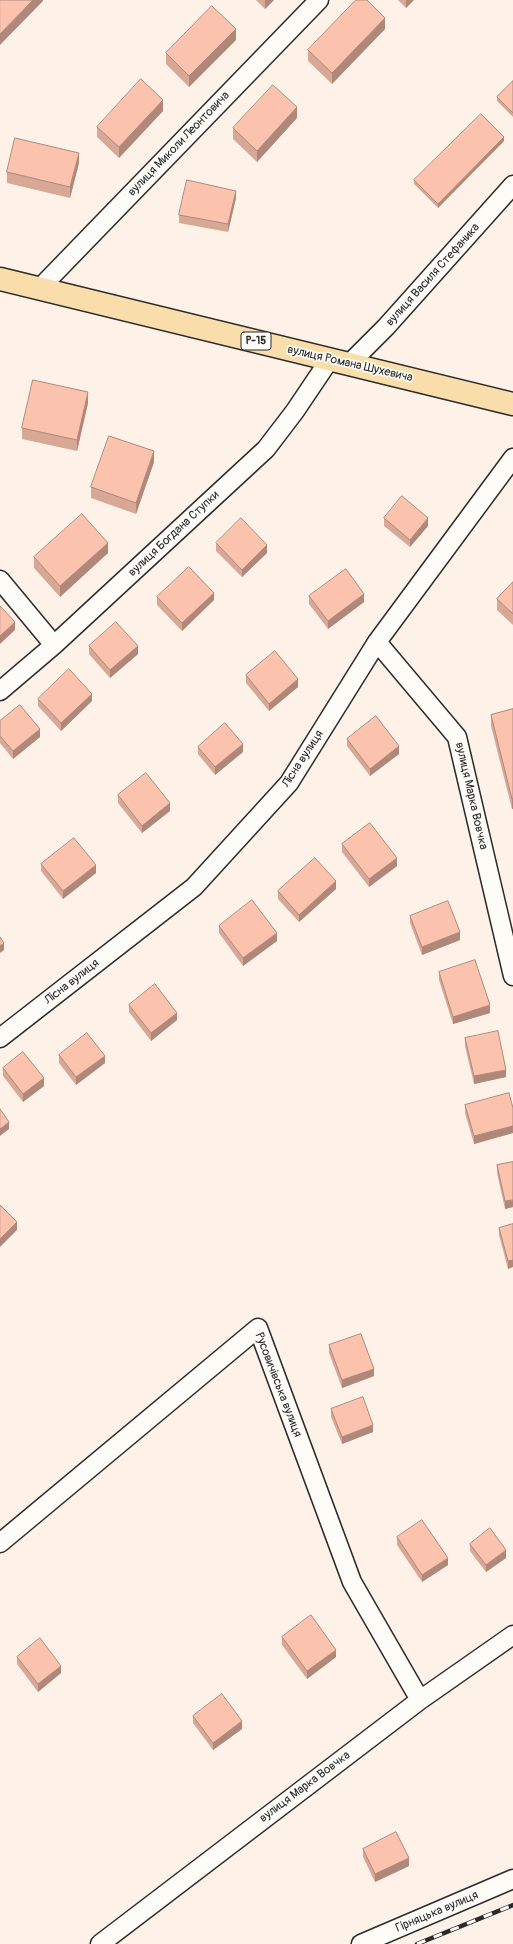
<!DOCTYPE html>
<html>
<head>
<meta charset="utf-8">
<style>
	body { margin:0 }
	canvas { display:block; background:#fdf1e8 }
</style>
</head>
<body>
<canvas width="513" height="1944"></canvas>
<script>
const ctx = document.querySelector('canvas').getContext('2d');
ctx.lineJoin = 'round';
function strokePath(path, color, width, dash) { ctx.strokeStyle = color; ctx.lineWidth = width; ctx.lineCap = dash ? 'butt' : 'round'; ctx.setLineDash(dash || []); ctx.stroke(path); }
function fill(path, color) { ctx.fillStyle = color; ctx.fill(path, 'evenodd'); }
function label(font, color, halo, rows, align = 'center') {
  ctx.font = font + ' Pangolin,sans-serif'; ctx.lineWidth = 3.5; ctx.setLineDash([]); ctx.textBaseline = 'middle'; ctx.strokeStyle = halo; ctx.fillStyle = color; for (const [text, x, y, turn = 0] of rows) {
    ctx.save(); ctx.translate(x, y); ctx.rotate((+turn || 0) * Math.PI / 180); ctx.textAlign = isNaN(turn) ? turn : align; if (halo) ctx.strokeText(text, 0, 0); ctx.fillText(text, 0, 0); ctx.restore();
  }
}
const street = new Path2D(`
	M39 289 319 0
	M350 363 386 327 513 185
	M0 580 54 645
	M377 642 457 737 513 976
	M0 691 54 645 266 449 295 411 330 359
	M0 1038 194 887 289 783 377 642 513 458
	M0 1543 258 1328 352 1582 420 1700
	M100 1944 420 1700 513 1635
	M361 1944 513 1879`);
const primary = new Path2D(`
	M0 279 513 404`);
strokePath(street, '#2b2b2b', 21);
strokePath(primary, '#2b2b2b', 25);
strokePath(street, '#fdfcf7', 18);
strokePath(primary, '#f9deab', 22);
const rail = new Path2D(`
	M417 1944 513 1905`);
strokePath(rail, '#2b2b2b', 4.5);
strokePath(rail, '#fdfcf7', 3, [9]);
fill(new Path2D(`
	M256 0H274L265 9Z
	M398 0H414L406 8Z
	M385 29 332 84 308 61V50Z
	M236 40 189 87 166 64V53Z
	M513 81V117L497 101V97Z
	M163 111 119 158 97 137V127Z
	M297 118 257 162 233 139V128Z
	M504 141 438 208 414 184V180Z
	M79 163 70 198 7 183V172Z
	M236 198 228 232 179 223V215Z
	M88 403 77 451 22 439V428Z
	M154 462 136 514 91 498V487Z
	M384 518 428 526 410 547 384 526Z
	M216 543 267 553 242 577 216 551Z
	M108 553 60 597 34 568V557Z
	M513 582V625L497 610V599Z
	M309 596 364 602 328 629 309 604Z
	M157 597 214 600 182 631 157 605Z
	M89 646 138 654 110 678 89 654Z
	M246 675 298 687 269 711 246 683Z
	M38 699 92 701 61 731 38 706Z
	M513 709V809H512L491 726V715Z
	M0 721 40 737 13 759 0 743Z
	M347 739 399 754 370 776 347 746Z
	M198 747 243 752 215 775 198 754Z
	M118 795 170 811 142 833 118 803Z
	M342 844 397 866 369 887 342 852Z
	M41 864 96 873 63 899 41 871Z
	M336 889 299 922 278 899V891Z
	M410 916 460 940 422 955 410 923Z
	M219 926 277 941 243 966 219 933Z
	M439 972 490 1013 453 1024 439 980Z
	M129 1005 177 1020 151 1041 129 1012Z
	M465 1038 506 1077 474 1084 465 1046Z
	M59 1055 105 1063 76 1085 59 1063Z
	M3 1068 44 1086 23 1102 3 1076Z
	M465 1105 513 1108V1133L474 1144 465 1113Z
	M513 1162V1207L505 1209 497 1173V1165Z
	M513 1224 508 1269 499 1235V1228Z
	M329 1345 374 1376 342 1388 329 1353Z
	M331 1409 373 1432 342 1444 331 1417Z
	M397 1537 448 1565 422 1582 397 1545Z
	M470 1544 506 1558 486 1572 470 1551Z
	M282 1637 336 1657 307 1679 282 1645Z
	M17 1657 61 1673 38 1692 17 1664Z
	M193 1716 242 1729 213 1750 193 1723Z
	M363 1849 409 1866 375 1882 363 1857Z`), '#d8a896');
fill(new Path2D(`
	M33 0H43V1L0 45V34Z
	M265 0H274L265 9Z
	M406 0H414L406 8Z
	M385 18V29L332 84V73Z
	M236 29V40L189 87V76Z
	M163 100V111L119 158V147Z
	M297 107V118L257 162V151Z
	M504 137V141L438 208V204Z
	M79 153V163L70 198V187Z
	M236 191V198L228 232V224Z
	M88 392V403L77 451V440Z
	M154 451V462L136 514V503Z
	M428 518V526L410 547V540Z
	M108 543V553L60 597V586Z
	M267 545V553L242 577V570Z
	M214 593V600L182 631V623Z
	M364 594V602L328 629V621Z
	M15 622V630L0 644V636Z
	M138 646V654L110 678V670Z
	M298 679V687L269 711V704Z
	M92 694V701L61 731V723Z
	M40 729V737L13 759V751Z
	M243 744V752L215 775V767Z
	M399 746V754L370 776V769Z
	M513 798V809H512V799Z
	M170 803V811L142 833V826Z
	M397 858V866L369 887V879Z
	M96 865V873L63 899V891Z
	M336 881V889L299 922V915Z
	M460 932V940L422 955V947Z
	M277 933V941L243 966V958Z
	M4 943V950L0 953V946Z
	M490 1005V1013L453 1024V1017Z
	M177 1013V1020L151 1041V1033Z
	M105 1056V1063L76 1085V1077Z
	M506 1070V1077L474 1084V1076Z
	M44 1078V1086L23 1102V1094Z
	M9 1122V1129L0 1136V1129Z
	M513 1126V1133L474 1144V1136Z
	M513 1200V1207L505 1209V1201Z
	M17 1222V1230L0 1247V1239Z
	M513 1260V1267L508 1269V1261Z
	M374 1369V1376L342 1388V1380Z
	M373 1425V1432L342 1444V1437Z
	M506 1550V1558L486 1572V1565Z
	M448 1558V1565L422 1582V1575Z
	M336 1650V1657L307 1679V1671Z
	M61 1666V1673L38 1692V1684Z
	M242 1721V1729L213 1750V1743Z
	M409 1858V1866L375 1882V1874Z`), '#b0887a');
const building = new Path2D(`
	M0 0H33L0 34Z
	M356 0H367L385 18 332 73 308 50Z
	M212 6 236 29 189 76 166 53Z
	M141 79 163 100 119 147 97 127Z
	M513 81V113L497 97Z
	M273 85 297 107 257 151 233 128Z
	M481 114 504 137 438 204 414 180Z
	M15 138 79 153 70 187 7 172Z
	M187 180 236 191 228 224 179 215Z
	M33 380 88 392 77 440 22 428Z
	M109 436 154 451 136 503 91 487Z
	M402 496 428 518 410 540 384 518Z
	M82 514 108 543 60 586 34 557Z
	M241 518 267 545 242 570 216 543Z
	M189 567 214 593 182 623 157 597Z
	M346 569 364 594 328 621 309 596Z
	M513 582V614L497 599Z
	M0 606 15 622 0 636Z
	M116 622 138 646 110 670 89 646Z
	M275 651 298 679 269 704 246 675Z
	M69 669 92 694 61 723 38 699Z
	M20 705 40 729 13 751 0 736V721Z
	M513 709V798L512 799 491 715Z
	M376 716 399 746 370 769 347 739Z
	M225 723 243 744 215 767 198 747Z
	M146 773 170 803 142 826 118 795Z
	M370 823 397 858 369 879 342 844Z
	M74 838 96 865 63 891 41 864Z
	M315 858 336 881 299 915 278 891Z
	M252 900 277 933 243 958 219 926Z
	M448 901 460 932 422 947 410 916Z
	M0 937 4 943 0 946Z
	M475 960 490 1005 453 1017 439 972Z
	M155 984 177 1013 151 1033 129 1005Z
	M498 1031 506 1070 474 1076 465 1038Z
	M87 1033 105 1056 76 1077 59 1055Z
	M23 1052 44 1078 23 1094 3 1068Z
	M509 1093 513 1108V1126L474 1136 465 1105Z
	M0 1109 9 1122 0 1129Z
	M513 1162V1200L505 1201 497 1165Z
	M0 1205 17 1222 0 1239Z
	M513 1224V1260L508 1261 499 1228Z
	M361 1334 374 1369 342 1380 329 1345Z
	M363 1397 373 1425 342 1437 331 1409Z
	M422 1520 448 1558 422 1575 397 1537Z
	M490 1528 506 1550 486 1565 470 1544Z
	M311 1615 336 1650 307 1671 282 1637Z
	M40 1638 61 1666 38 1684 17 1657Z
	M222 1694 242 1721 213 1743 193 1716Z
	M396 1832 409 1858 375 1874 363 1849Z`);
fill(building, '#fbc3ae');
strokePath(building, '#b0887a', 1);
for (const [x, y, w] of [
	[256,341,30]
]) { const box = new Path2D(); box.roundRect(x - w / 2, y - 9, w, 18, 3); ctx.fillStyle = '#fdfcf7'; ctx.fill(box); strokePath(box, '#2b2b2b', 1); }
label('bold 11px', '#2b2b2b', null, [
	["Р-15",256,341]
]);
label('12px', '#2b2b2b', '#fdfcf7', [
	["вулиця Миколи Леонтовича",179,144,-46],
	["вулиця Василя Стефаника",433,275,-48],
	["вулиця Романа Шухевича",350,364,13],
	["вулиця Богдана Ступки",174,534,-43],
	["Лісна вулиця",303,759,-57],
	["вулиця Марка Вовчка",471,796,77],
	["Лісна вулиця",72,982,-38],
	["Русовичівська вулиця",278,1385,69],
	["вулиця Марка Вовчка",305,1787,-37],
	["Гірняцька вулиця",437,1912,-23]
]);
</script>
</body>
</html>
